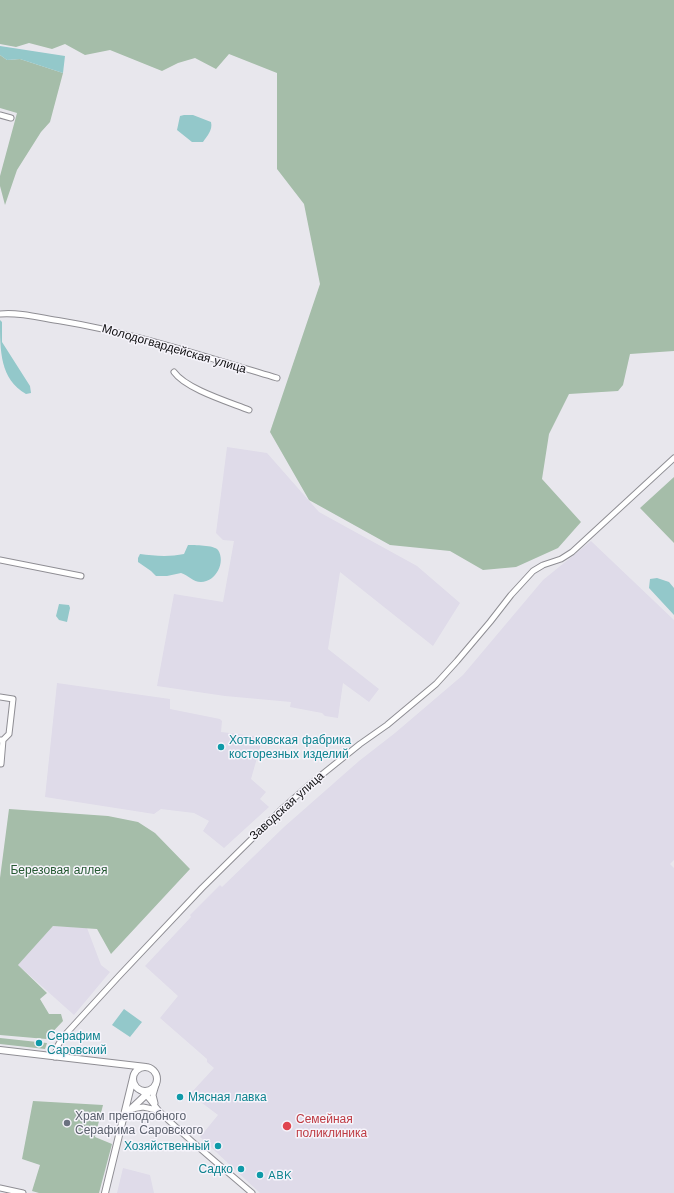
<!DOCTYPE html>
<html>
<head>
<meta charset="utf-8">
<style>
	body { margin:0 }
	canvas { display:block; background:#e8e7ed }
</style>
</head>
<body>
<canvas width="674" height="1193"></canvas>
<script>
const ctx = document.querySelector('canvas').getContext('2d');
ctx.lineJoin = 'round';
function fill(path, color) { ctx.fillStyle = color; ctx.fill(path, 'evenodd'); }
function strokePath(path, color, width, dash) { ctx.strokeStyle = color; ctx.lineWidth = width; ctx.lineCap = dash ? 'butt' : 'round'; ctx.setLineDash(dash || []); ctx.stroke(path); }
function label(font, color, halo, rows, align = 'center') {
  ctx.font = font + ' "Work Sans",sans-serif'; ctx.lineWidth = 3; ctx.setLineDash([]); ctx.textBaseline = 'middle'; ctx.strokeStyle = halo; ctx.fillStyle = color; for (const [text, x, y, turn = 0] of rows) {
    ctx.save(); ctx.translate(x, y); ctx.rotate((+turn || 0) * Math.PI / 180); ctx.textAlign = isNaN(turn) ? turn : align; if (halo) ctx.strokeText(text, 0, 0); ctx.fillText(text, 0, 0); ctx.restore();
  }
}
fill(new Path2D(`
	M227 447 267 453 319 512 417 566 460 603 433 646 340 572 328 649 379 689 369 702 343 683 338 718 325 716 322 713 290 707 291 702 225 696 157 686 174 594 223 602 234 541 223 540 216 533Z
	M591 541 674 620V860L670 864 674 868V1193H260L200 1137 218 1115 190 1094 214 1068 207 1062V1059L160 1018 178 996 145 966 191 917 190 915 220 885 222 887 284 827 359 761 395 733 463 675 543 580Z
	M57 683 170 699V709L220 719 222 721 221 732 263 737 251 779 266 792 260 799 269 807 224 848 203 831 209 821 194 813 161 809 154 814 45 797Z
	M53 926 87 928 101 965 110 972 74 1015 18 965Z
	M123 1168 150 1175 154 1193H117Z`), '#dfdbe9');
fill(new Path2D(`
	M0 0H674V351L630 354 623 385 618 391 569 394 549 434 542 479 581 522 558 548 516 567 483 570 450 551 390 545 309 500 270 432 320 284 304 204 277 169V73L229 54 216 69 195 58 178 63 162 71 110 50 85 55 65 44 52 49 29 43 16 47 0 44Z
	M0 55 7 60 20 59 63 73 50 122 41 132 17 170 5 205 0 186V176L17 113 0 108Z
	M674 477V543L640 508Z
	M9 809 108 816 138 822 155 833 190 869 111 954 97 929 53 926 18 965 47 993 40 999 49 1014H61L63 1021 46 1039 0 1035V878Z
	M0 1038 47 1043 45 1049 0 1044Z
	M33 1101 103 1105 95 1137 112 1144 99 1193H39L32 1191 40 1165 22 1159Z`), '#a5bda9');
fill(new Path2D(`
	M0 46 65 56 63 73 20 59 7 60 0 55Z
	M184 115H193L211 122C213 130 207 136 203 142H192L177 130 180 116Z
	M0 320 2 322V342L30 386 31 393 26 394C0 379 0 351 0 320Z
	M188 545C194 545 214 545 218 550 226 562 216 582 201 582 193 582 188 575 181 573L167 576H156L151 571 138 562V558L140 554C154 556 170 557 184 554Z
	M657 578 669 582 674 588V615L649 588 650 579Z
	M59 604 69 605 70 608 67 622 59 620 56 616Z
	M124 1009 142 1022 130 1037 112 1025Z`), '#93c8ca');
const minor = new Path2D(`
	M0 115 11 118
	M0 314C20 312 41 318 61 321 134 333 205 357 277 378
	M174 372C186 389 229 402 249 410
	M0 560 81 576
	M0 697 13 699 9 734 3 740H0
	M1 764 3 740
	M55 1057 57 1047 63 1037 119 976 202 888 283 808 309 785 360 744 387 725 436 684 457 661 490 622 511 595 533 571 543 565 561 559 572 552 674 458
	M140 1090C150 1096 154 1107 163 1115 191 1142 222 1167 252 1193
	M155 1103 153 1095 156 1085
	M132 1109 143 1107 157 1110
	M0 1188 23 1193`);
const tertiary = new Path2D(`
	M0 1050 146 1067
	M133 1079a12 12 0 1 1 24 0a12 12 0 1 1-24 0Z
	M125 1117 132 1108 151 1090
	M105 1193 133 1078`);
strokePath(minor, '#8f8e94', 7);
strokePath(tertiary, '#8f8e94', 8);
strokePath(minor, '#fff', 5);
strokePath(tertiary, '#fff', 6);
for (const [x, y, r, color] of [
	[221,747,4,"#0f9aa8"],
	[39,1043,4,"#0f9aa8"],
	[180,1097,4,"#0f9aa8"],
	[67,1123,4,"#6b7280"],
	[287,1126,5,"#e0444e"],
	[218,1146,4,"#0f9aa8"],
	[241,1169,4,"#0f9aa8"],
	[260,1175,4,"#0f9aa8"]
]) { const dot = new Path2D(); dot.arc(x, y, r, 0, 2 * Math.PI); ctx.fillStyle = color; ctx.fill(dot); strokePath(dot, '#f6f4fb', 1.5); }
label('12px', '#101012', '#f6f4fb', [
	["Молодогвардейская улица",174,349,16],
	["Заводская улица",287,806,-42]
]);
label('12px', '#0d838f', '#f6f4fb', [
	["Хотьковская фабрика",229,740],
	["косторезных изделий",229,754],
	["Серафим",47,1036],
	["Саровский",47,1050],
	["Мясная лавка",188,1097],
	["Хозяйственный",210,1146,"right"],
	["Садко",233,1169,"right"],
	["ABK",268,1175]
], 'left');
label('12px', '#255932', '#f6f4fb', [
	["Березовая аллея",59,870]
]);
label('12px', '#5b616d', '#f6f4fb', [
	["Храм преподобного",75,1116],
	["Серафима Саровского",75,1130]
], 'left');
label('12px', '#be3a42', '#f6f4fb', [
	["Семейная",296,1119],
	["поликлиника",296,1133]
], 'left');
</script>
</body>
</html>
